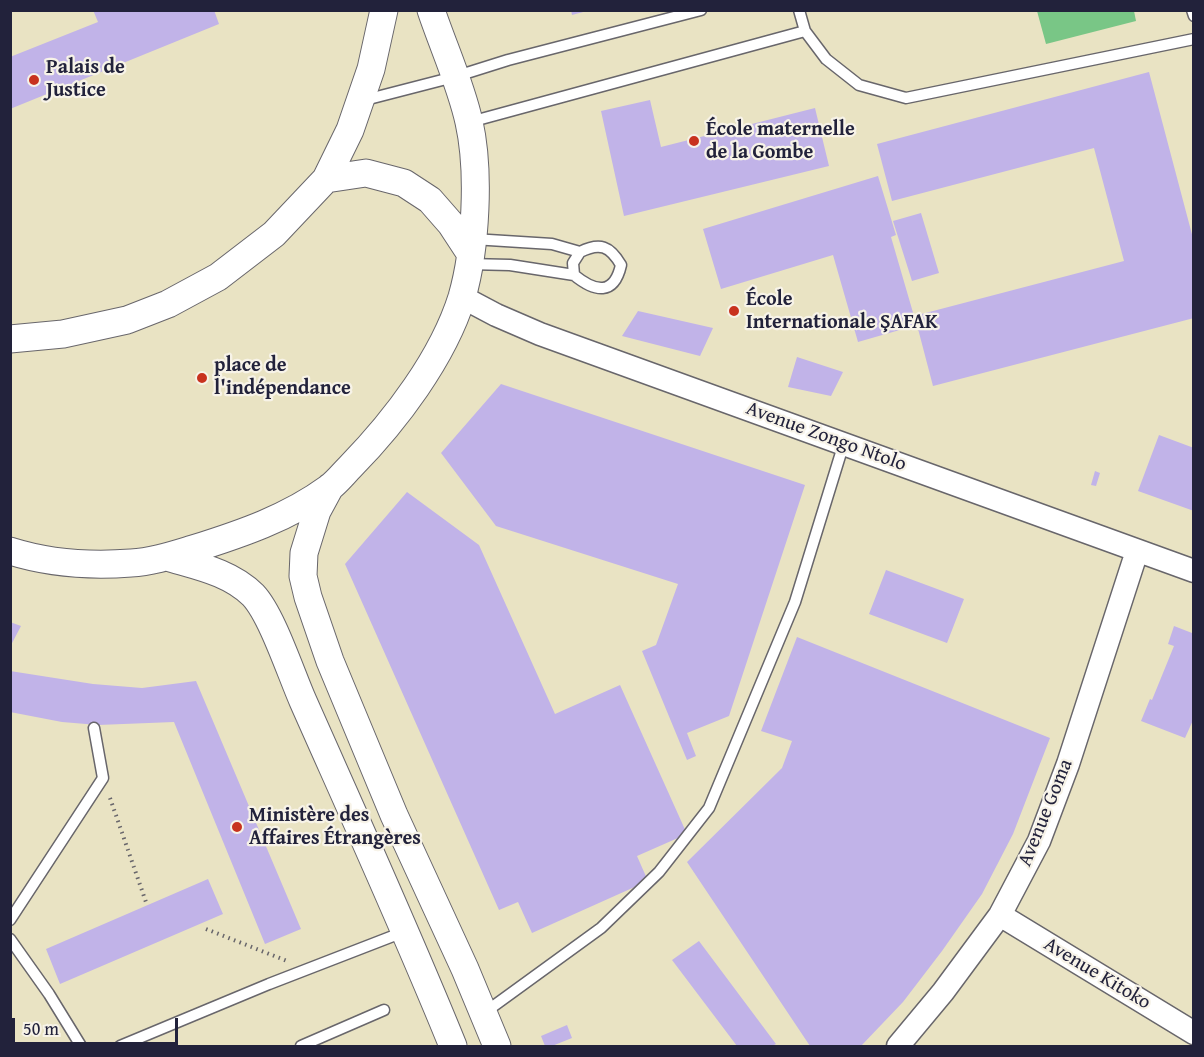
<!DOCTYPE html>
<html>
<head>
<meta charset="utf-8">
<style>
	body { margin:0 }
	#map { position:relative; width:1204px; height:1057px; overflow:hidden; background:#e9e3c3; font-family:"Gentium Book Plus",serif }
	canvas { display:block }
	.frame { position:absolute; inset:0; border:12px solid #22223b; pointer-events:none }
	.scale { position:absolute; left:12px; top:1018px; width:166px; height:27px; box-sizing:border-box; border:3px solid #22223b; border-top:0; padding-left:8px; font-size:18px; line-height:21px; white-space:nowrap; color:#22223b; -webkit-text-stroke:4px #f7f3e8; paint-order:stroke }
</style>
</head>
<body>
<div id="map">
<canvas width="1204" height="1057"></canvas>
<div class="frame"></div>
<div class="scale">50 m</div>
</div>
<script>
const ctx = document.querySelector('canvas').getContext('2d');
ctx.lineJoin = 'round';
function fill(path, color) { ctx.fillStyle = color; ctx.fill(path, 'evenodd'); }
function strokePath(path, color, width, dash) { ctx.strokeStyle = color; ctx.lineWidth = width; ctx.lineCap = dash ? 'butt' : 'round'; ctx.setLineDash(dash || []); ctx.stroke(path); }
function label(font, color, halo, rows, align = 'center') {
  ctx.font = font + ' "Gentium Book Plus",serif'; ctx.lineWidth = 4.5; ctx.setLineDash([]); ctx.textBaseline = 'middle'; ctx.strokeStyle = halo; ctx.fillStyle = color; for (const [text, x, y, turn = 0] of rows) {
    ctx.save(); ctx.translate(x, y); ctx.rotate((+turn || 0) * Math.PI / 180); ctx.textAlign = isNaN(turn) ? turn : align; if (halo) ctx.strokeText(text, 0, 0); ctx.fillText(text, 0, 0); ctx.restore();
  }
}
fill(new Path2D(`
	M1037 11H1134L1136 21 1046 44Z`), '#79c686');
fill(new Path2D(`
	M93 10H214L219 24 10 109V57L98 22Z
	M571 10H587V11L572 15Z
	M1149 72 1194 242V318L933 386 917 325 858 342 833 255 721 289 703 229 878 176 896 235 891 237 914 316 1124 261 1094 148 892 201 877 144Z
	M650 100 661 147 815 108 829 166 624 216 601 111Z
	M921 213 939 273 912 281 893 221Z
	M638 311 713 328 700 356 622 336Z
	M797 357 843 372 831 396 788 387Z
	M501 384 805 485 729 716 687 733 696 756 687 760 642 651 656 645 678 584 496 526 441 453Z
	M1159 435 1194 448V511L1138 491Z
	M1095 471 1100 473 1096 486 1091 485Z
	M407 492 479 545 555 714 620 685 687 834 637 856 648 881 532 933 518 902 499 910 345 564Z
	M886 570 964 599 947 643 869 614Z
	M10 622 21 626 10 647Z
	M1174 626 1192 633 1194 629V718L1185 738 1141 721 1150 699 1152 700 1174 646 1168 644Z
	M797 637 1050 738 1013 834 982 894 942 951 903 1002 861 1046H810L687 862 782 768 792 741 761 731Z
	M10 671 93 684 142 688 196 681 301 929 265 944 174 722 98 725 62 722 10 712Z
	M208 879 223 914 60 984 46 949Z
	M699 941 776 1044 772 1046H737L672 960Z
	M567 1025 572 1038 552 1046H545L541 1036Z`), '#c1b3e8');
const service = new Path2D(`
	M799 10 805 31 826 59 859 85 906 98 1194 39
	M1192 10 1194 16
	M361 101 454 77 508 60 701 10
	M470 122 805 31
	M468 264 510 265 574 275 573 263 580 252 552 244 473 239
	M574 275C595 292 614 296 621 265 610 246 600 242 580 252
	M10 920 103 778 94 728
	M10 939 49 994 81 1046
	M484 1013 601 928 659 872 709 808 795 602 844 443
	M120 1046 269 984 406 931
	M301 1046 384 1010`);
const minor = new Path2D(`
	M462 297 496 315 540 334 1194 571
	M1000 915 1194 1033
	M898 1046 943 992 1000 915 1039 841 1068 764 1137 551`);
const tertiary = new Path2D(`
	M326 179 366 173 404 183 430 200 451 224 470 253
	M10 339 63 334 127 320 168 304 218 277 274 234 326 179 350 130 371 69 384 10
	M330 487 317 511 304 553 303 576 308 597 330 661 394 815 465 969 497 1046
	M10 551C48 563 92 566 131 563 152 562 173 555 193 549 241 534 288 518 329 488 337 482 344 473 351 466 395 421 443 358 462 297 476 248 480 171 469 122 461 85 443 46 431 10
	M167 557C197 566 230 572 253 595 272 615 291 674 303 701 354 816 406 930 453 1046`);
strokePath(service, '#68666b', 13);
strokePath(minor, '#68666b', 25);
strokePath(tertiary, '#68666b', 29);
strokePath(new Path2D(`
	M110 798 147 905
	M206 929 287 961`), '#68666b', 4, [1.5, 4.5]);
strokePath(service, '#fff', 10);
strokePath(minor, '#fff', 22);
strokePath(tertiary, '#fff', 27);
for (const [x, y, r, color] of [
	[34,80,6,"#c8321e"],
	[694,141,6,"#c8321e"],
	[734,311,6,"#c8321e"],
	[202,378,6,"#c8321e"],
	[237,827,6,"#c8321e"]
]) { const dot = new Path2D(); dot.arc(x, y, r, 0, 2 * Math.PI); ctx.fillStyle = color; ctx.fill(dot); strokePath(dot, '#f7f3e8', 2); }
label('bold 20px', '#22223b', '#f7f3e8', [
	["Palais de",46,68],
	["Justice",46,91],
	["École maternelle",706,130],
	["de la Gombe",706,153],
	["École",746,300],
	["Internationale ŞAFAK",746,323],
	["place de",214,366],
	["l'indépendance",214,389],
	["Ministère des",249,816],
	["Affaires Étrangères",249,839]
], 'left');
label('20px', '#22223b', '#f7f3e8', [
	["Avenue Zongo Ntolo",826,437,20],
	["Avenue Goma",1046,813,-68],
	["Avenue Kitoko",1097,974,31]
]);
</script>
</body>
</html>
